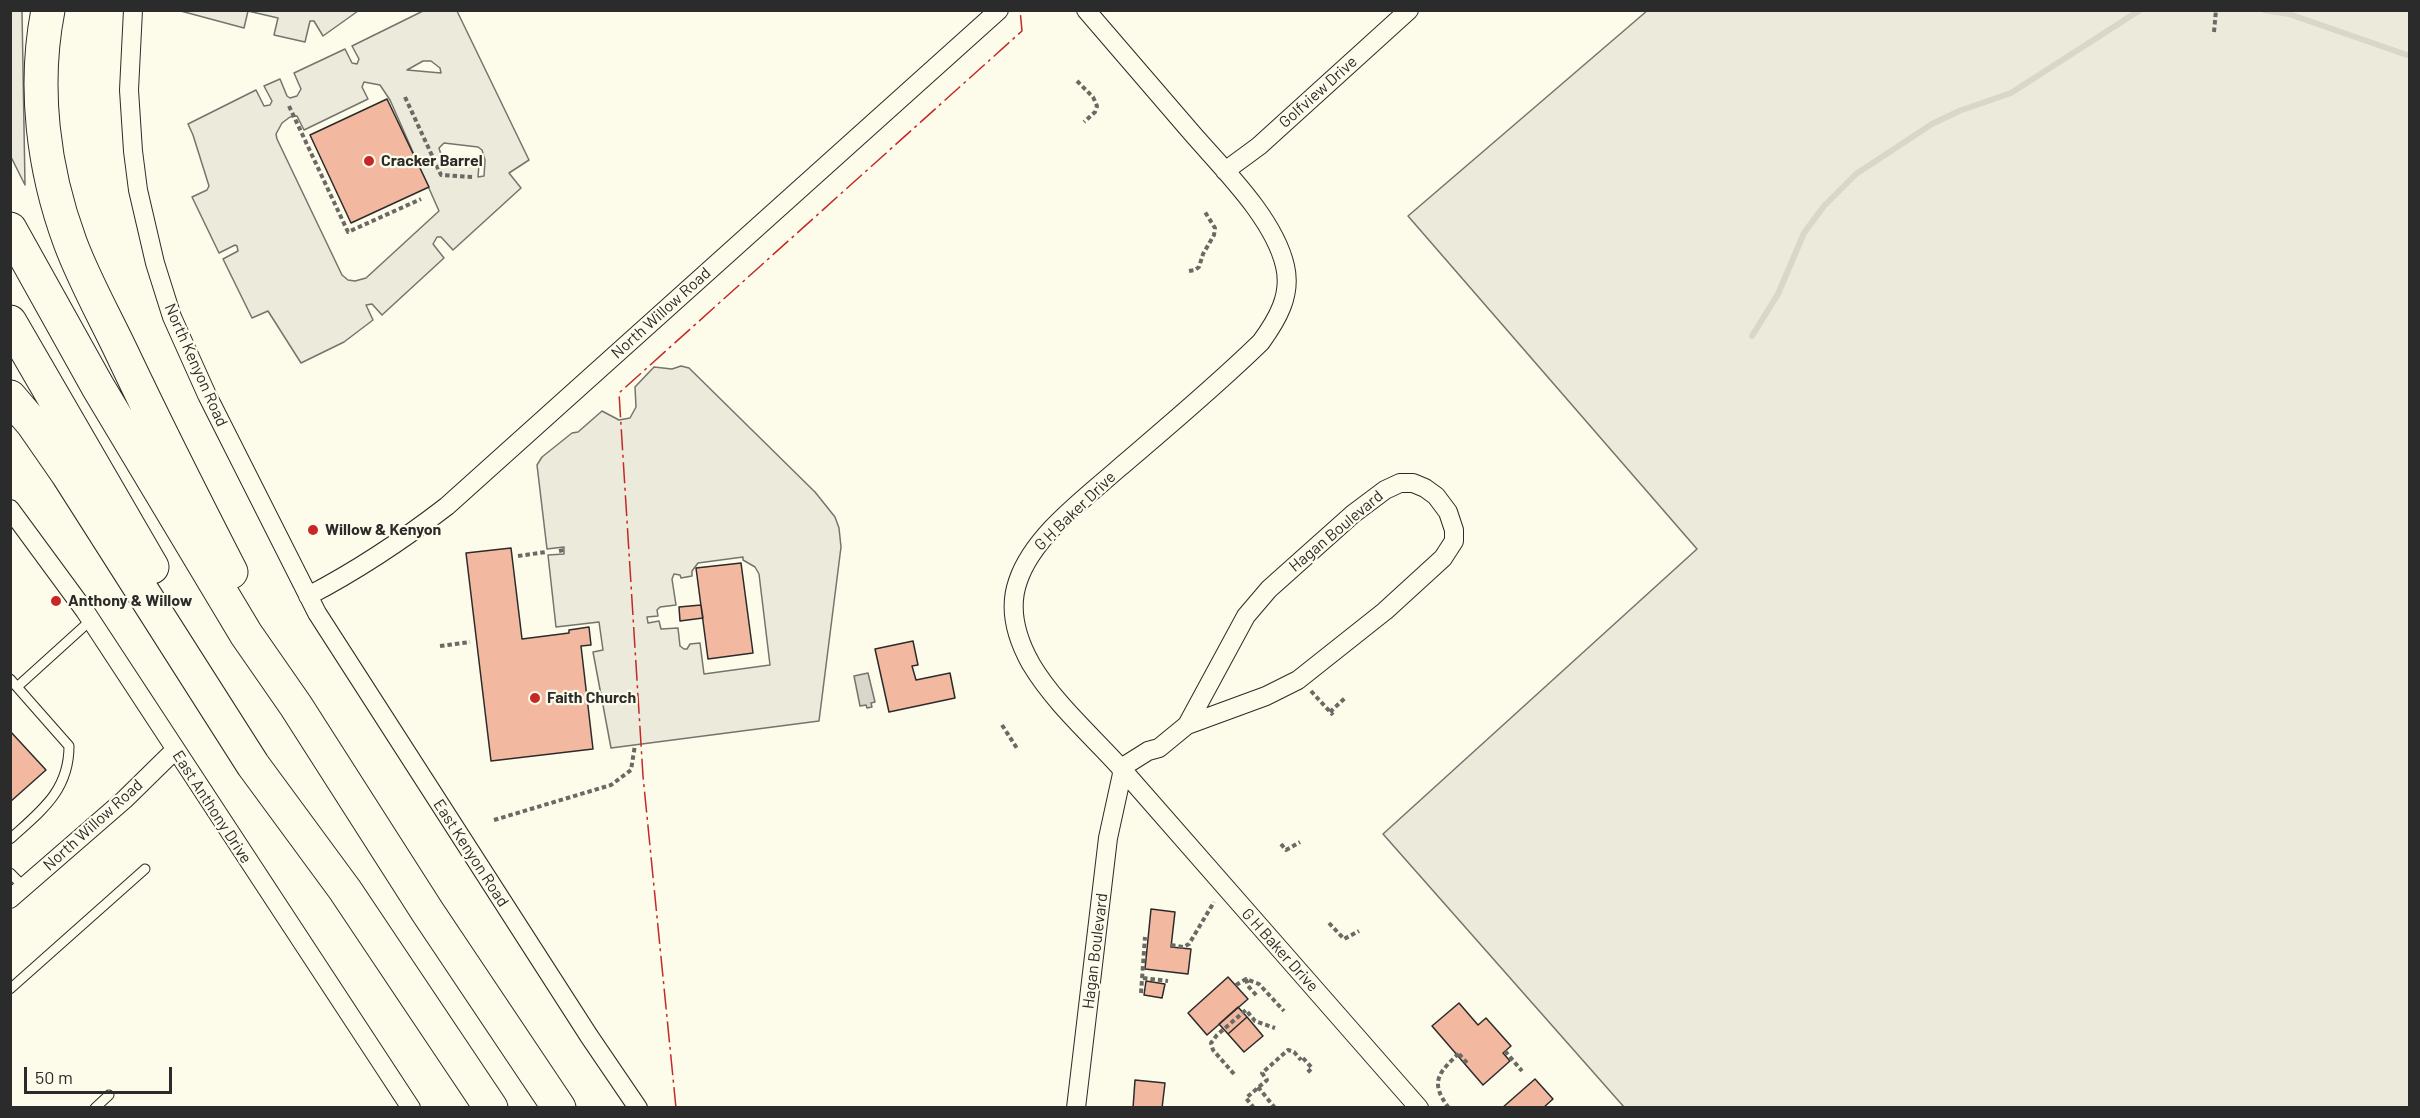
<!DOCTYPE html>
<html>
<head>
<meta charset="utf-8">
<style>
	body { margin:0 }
	#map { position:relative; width:2420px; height:1118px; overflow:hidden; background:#fdfbea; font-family:Barlow,sans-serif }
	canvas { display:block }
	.frame { position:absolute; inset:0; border:12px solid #2b2b2b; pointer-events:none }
	.scale { position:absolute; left:24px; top:1067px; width:148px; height:27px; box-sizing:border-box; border:3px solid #2b2b2b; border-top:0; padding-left:8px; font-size:18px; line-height:21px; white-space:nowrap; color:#2b2b2b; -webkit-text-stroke:4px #fdfbea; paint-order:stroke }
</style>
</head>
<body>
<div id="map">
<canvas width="2420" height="1118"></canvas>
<div class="frame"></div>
<div class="scale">50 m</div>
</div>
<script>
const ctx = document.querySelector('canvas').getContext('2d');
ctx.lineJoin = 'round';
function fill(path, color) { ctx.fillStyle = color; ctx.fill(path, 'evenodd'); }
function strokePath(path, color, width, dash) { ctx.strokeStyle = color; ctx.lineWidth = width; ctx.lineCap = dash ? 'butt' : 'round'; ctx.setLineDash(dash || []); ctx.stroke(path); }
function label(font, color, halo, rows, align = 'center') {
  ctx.font = font + ' Barlow,sans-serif'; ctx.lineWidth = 4.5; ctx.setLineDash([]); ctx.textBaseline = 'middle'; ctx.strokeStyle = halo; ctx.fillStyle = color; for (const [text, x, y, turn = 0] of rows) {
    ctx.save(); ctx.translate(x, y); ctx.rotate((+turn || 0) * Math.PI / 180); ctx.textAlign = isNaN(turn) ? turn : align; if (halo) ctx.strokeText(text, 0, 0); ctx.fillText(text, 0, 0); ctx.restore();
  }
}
const green = new Path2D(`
	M11 10 22 11 25 185 11 157Z
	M1648 10 2409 11V1107H1624L1383 834 1697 549 1408 216Z`);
fill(green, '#ecebdb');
strokePath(green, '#74746e', 1.5);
const parking = new Path2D(`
	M177 10H358V11L323 36 314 21H310L305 42 274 35 278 18 248 11 244 28Z
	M423 11H457L529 160 509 173 521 188 453 250 441 237H437L433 244 444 258 382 315 372 304 366 305 373 320 344 342 301 363 268 311 252 318 223 259 238 251 237 246 235 245 219 253 192 197 207 190 209 186 193 135 188 124 256 90 264 106 270 105 272 101 264 86 280 79 287 96 290 98 297 96 301 89 294 73 345 49 352 63 357 64 359 59 352 46ZM423 61H431L440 68 441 73 407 70ZM364 82 380 85 390 100 439 211 366 278 355 281 348 280 342 275 277 139 276 134 282 123 290 117 297 116 304 130 368 99 362 87ZM444 143 478 147 482 150 485 160 484 176 478 177 479 165 444 164 439 148Z
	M681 366 689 368 815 492 835 517 839 528 841 547 819 721 611 748 593 652 603 650 599 622 556 627 548 555 564 554V547L547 549 537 465 542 457 572 433 578 432 602 411 619 420 630 418 636 407 635 387 654 367 672 369ZM743 557V560L755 567 759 574 770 665 704 674 700 643 690 644 687 649H684L680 646 678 628 661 629 659 621 648 623 647 617 658 616 657 610 660 607 676 605 672 579 674 574 680 575 681 578 692 576V571L698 563Z`);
fill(parking, '#eceadb');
strokePath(parking, '#74746e', 1.5);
const water = new Path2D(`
	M868 673 875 702 871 703 872 707 867 708 866 705 860 706 854 676Z`);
fill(water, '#d8d7c9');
strokePath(water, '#74746e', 1.5);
strokePath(new Path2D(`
	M2264 10 2289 14 2410 56
	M1752 336 1778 294 1804 233 1824 206 1856 174 1932 124 1959 111 2011 93 2140 10`), '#d8d7c9', 6);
const building = new Path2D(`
	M387 99 429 187 351 223 310 135Z
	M511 548 522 639 569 633V630L589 627 591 645 581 646 593 749 491 761 466 553Z
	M741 563 753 653 708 659 696 568Z
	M701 605 703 618 680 621 679 607Z
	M913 641 918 665 912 666 916 680 950 673 955 698 889 712 875 649Z
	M10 731 46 770 10 802Z
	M1151 909 1175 912 1171 947 1191 949 1188 974 1145 969Z
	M1228 977 1248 999 1207 1035 1188 1013Z
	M1146 981 1165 984 1162 998 1144 995Z
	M1459 1003 1478 1025 1486 1018 1511 1046 1503 1053 1510 1061 1483 1085 1432 1026Z
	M1238 1007 1247 1017 1228 1034 1219 1024Z
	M1247 1017 1263 1036 1244 1052 1228 1034Z
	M1535 1079 1553 1099 1543 1108H1502Z
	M1135 1080 1165 1083 1162 1108H1133Z`);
fill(building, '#f2b8a0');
strokePath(building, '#2b2b2b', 1.5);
const lane = new Path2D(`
	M10 679 69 746C69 791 41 811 10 839
	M17 687 91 620
	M10 873 24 887
	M10 989 145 869
	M95 1108 109 1095`);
const street = new Path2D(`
	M133 10 129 90 133 151 138 190 155 263 172 317 207 395 317 613 589 1036 638 1108
	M1086 10C1121 51 1156 91 1191 132 1223 169 1274 218 1285 266 1292 295 1277 320 1261 342 1216 386 1167 427 1119 468 1084 499 1033 536 1018 581 1008 609 1017 639 1031 664 1056 706 1097 740 1128 776 1225 887 1322 997 1419 1108
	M1225 171 1259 146 1409 10
	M10 509 85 611 411 1108
	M308 596C358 570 403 540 447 506L999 10
	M10 899 124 800 175 750
	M1076 1108 1108 838 1122 774 1121 768 1148 751 1159 748 1187 725 1246 616 1269 589 1353 514 1385 490 1400 483H1413L1425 488 1436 496 1448 512 1454 530V541L1443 558 1385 611 1298 680 1266 696 1187 725`);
const highway = new Path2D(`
	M48 10C33 87 43 169 70 242 84 280 105 317 122 353 157 427 194 500 231 572
	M10 229 98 387 246 634 296 706 427 911 559 1108
	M10 322 152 567
	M10 397 33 424 67 473 253 765 345 890 491 1108`);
strokePath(lane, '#2b2b2b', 11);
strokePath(street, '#2b2b2b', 20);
strokePath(highway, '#2b2b2b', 35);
strokePath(new Path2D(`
	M2214 32 2216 10
	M1077 81 1093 97 1097 106 1095 112 1084 122
	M405 97 441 175 473 177
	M289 106 348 232 421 199
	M1189 271 1195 270 1199 267 1203 254 1214 235 1215 228 1205 212
	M559 551 564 550
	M518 556 546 552
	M440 646 470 642
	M1311 691 1333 715
	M1330 712 1345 698
	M1002 725 1018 750
	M494 820 611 785 631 770 635 745
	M1281 844 1286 850 1300 842
	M1329 923 1344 939 1359 931
	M1171 945 1183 947 1189 944 1214 902
	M1143 978 1168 981
	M1246 979 1248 986 1257 996
	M1236 985 1246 979 1259 984 1284 1011
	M1141 993 1145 937
	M1505 1051 1522 1071
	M1459 1054 1468 1064
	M1303 1058 1312 1068 1307 1073
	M1234 1074 1213 1050 1211 1043 1217 1035 1246 1010 1255 1021 1275 1028
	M1258 1087 1275 1108
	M1254 1108 1246 1098 1267 1080 1262 1073 1288 1050 1294 1052 1301 1060
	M1449 1108C1428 1081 1440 1072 1460 1052`), '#6a6964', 4, [4.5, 3]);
strokePath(lane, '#fdfbea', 9);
strokePath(street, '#fdfbea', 18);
strokePath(highway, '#fdfbea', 33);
strokePath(new Path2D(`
	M676 1108 643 776 619 393 1022 31 1020 10`), '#c62828', 1.5, [21, 4.5, 3, 4.5]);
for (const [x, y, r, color] of [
	[369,161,6,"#c62828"],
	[313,530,6,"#c62828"],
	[56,601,6,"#c62828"],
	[535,698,6,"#c62828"]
]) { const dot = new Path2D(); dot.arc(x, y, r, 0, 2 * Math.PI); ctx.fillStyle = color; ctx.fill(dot); strokePath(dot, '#fdfbea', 2); }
label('16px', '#2b2b2b', '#fdfbea', [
	["Golfview Drive",1318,92,-42],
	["North Willow Road",661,313,-42],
	["North Kenyon Road",196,365,66],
	["G H Baker Drive",1075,511,-44],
	["Hagan Boulevard",1336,531,-40],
	["East Anthony Drive",212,807,57],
	["North Willow Road",93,825,-42],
	["East Kenyon Road",471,853,57],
	["G H Baker Drive",1280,950,48],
	["Hagan Boulevard",1095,951,-83]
]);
label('bold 16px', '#2b2b2b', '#fdfbea', [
	["Cracker Barrel",381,161],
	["Willow & Kenyon",325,530],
	["Anthony & Willow",68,601],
	["Faith Church",547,698]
], 'left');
</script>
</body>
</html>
